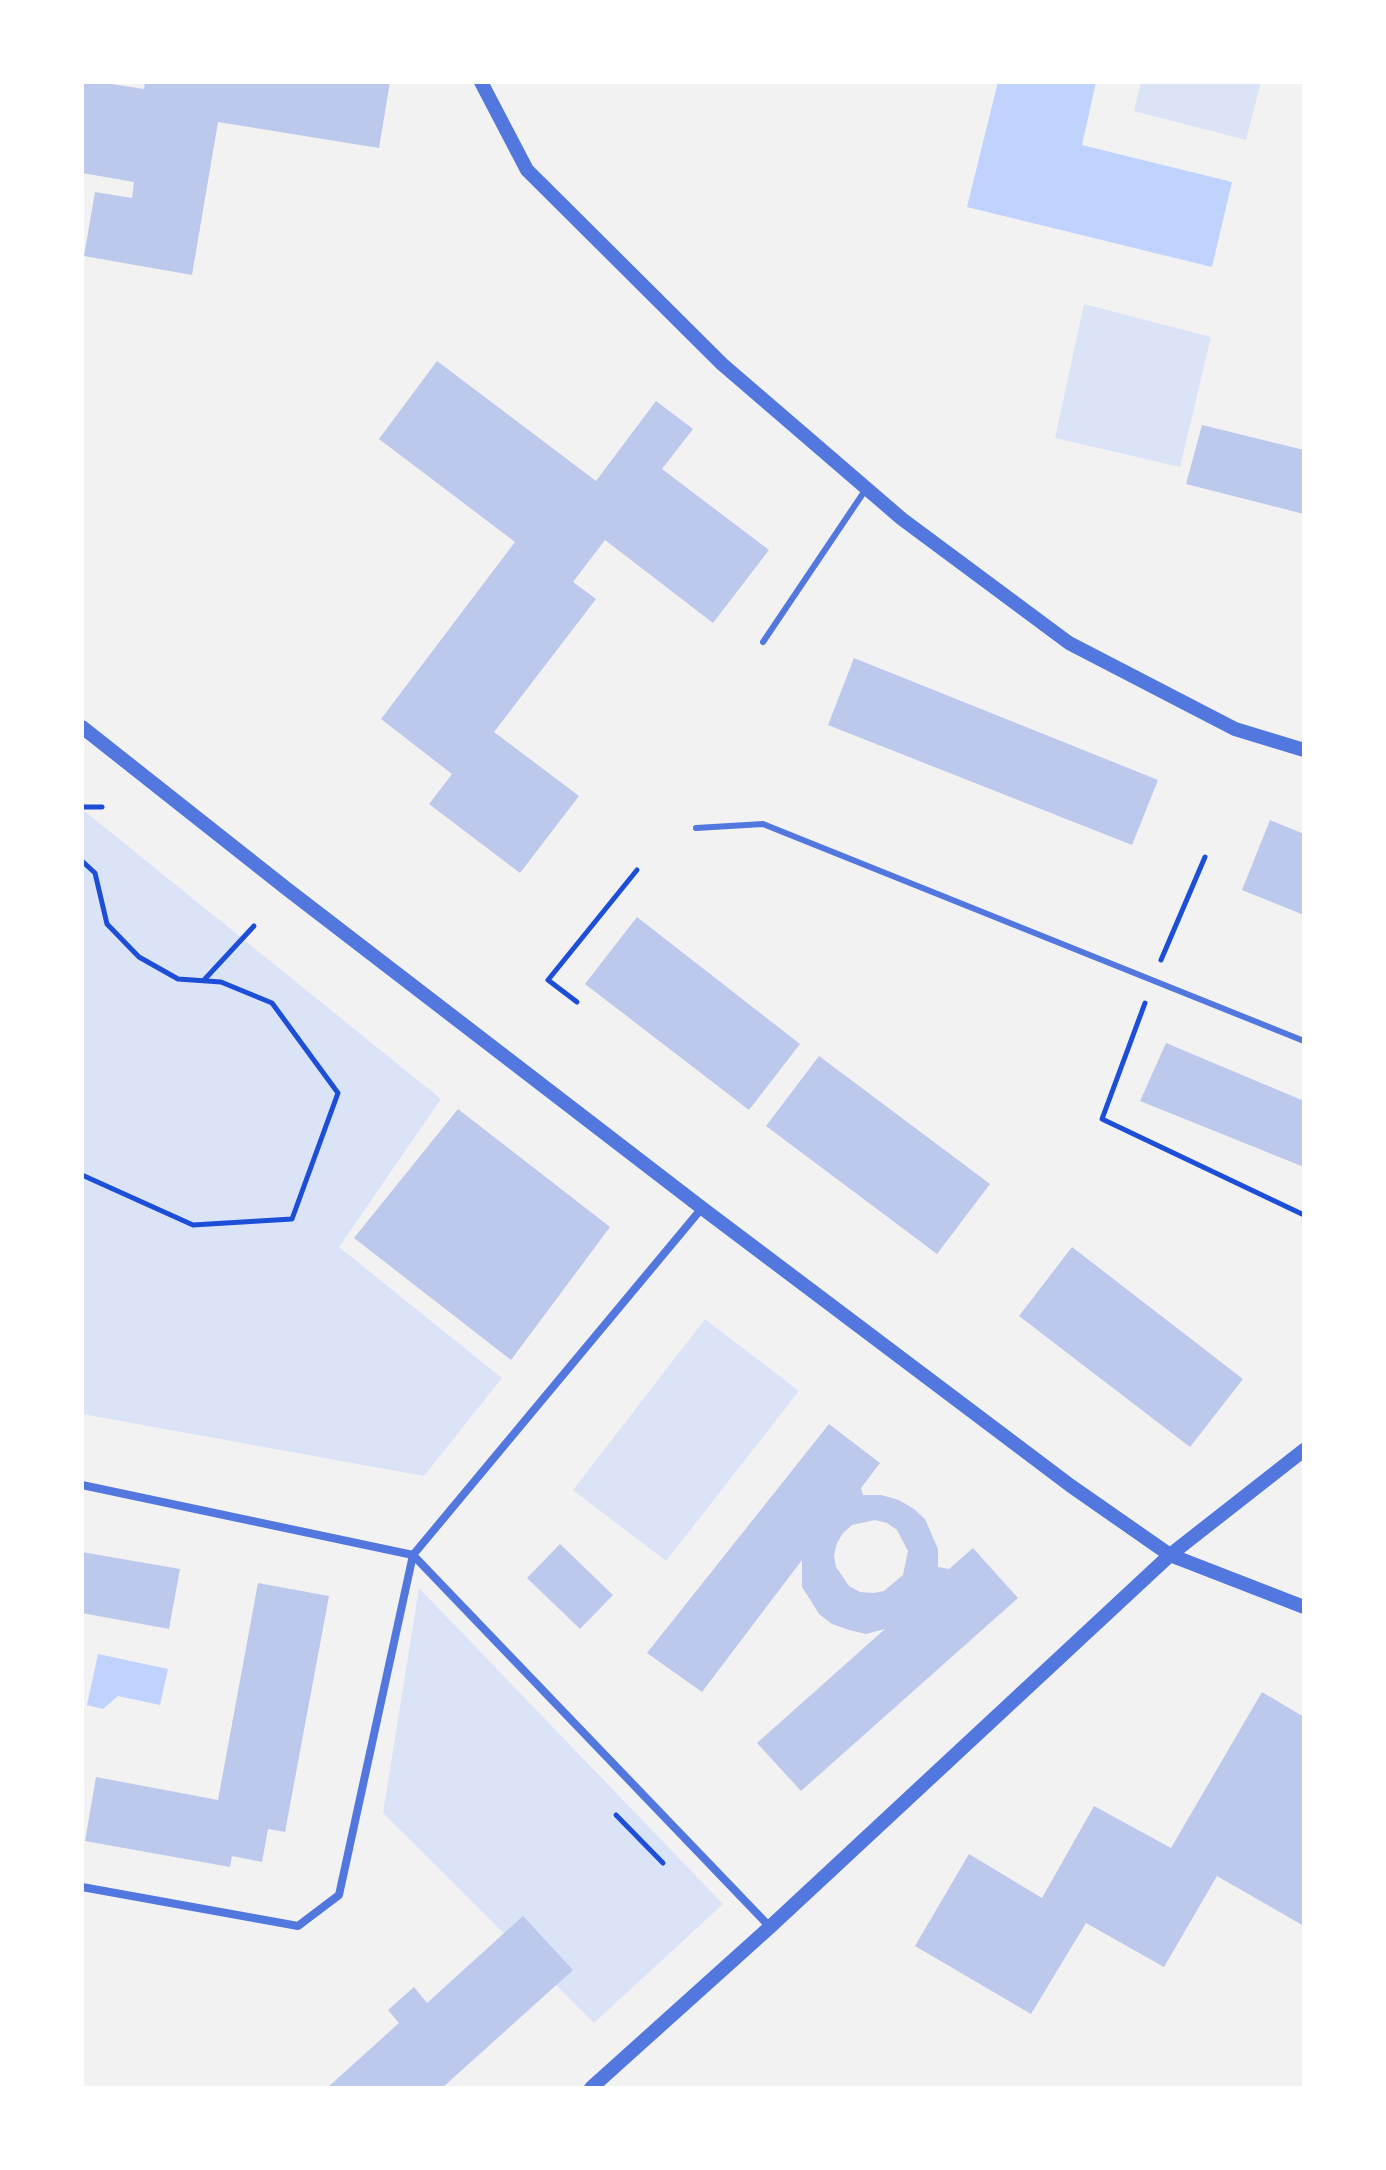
<!DOCTYPE html>
<html>
<head>
<meta charset="utf-8">
<style>
	body { margin:0 }
	#map { position:relative; width:1386px; height:2170px; overflow:hidden; background:#f2f2f2; font-family:"Times New Roman",serif }
	canvas { display:block }
	.frame { position:absolute; inset:0; border:84px solid #fff; pointer-events:none }
</style>
</head>
<body>
<div id="map">
<canvas width="1386" height="2170"></canvas>
<div class="frame"></div>
</div>
<script>
const ctx = document.querySelector('canvas').getContext('2d');
ctx.lineJoin = 'round';
function fill(path, color) { ctx.fillStyle = color; ctx.fill(path, 'evenodd'); }
function strokePath(path, color, width, dash) { ctx.strokeStyle = color; ctx.lineWidth = width; ctx.lineCap = dash ? 'butt' : 'round'; ctx.setLineDash(dash || []); ctx.stroke(path); }
fill(new Path2D(`
	M1141 82H1261L1246 140 1134 111Z
	M1084 304 1211 337 1180 467 1055 438Z
	M82 809 441 1099 339 1247 502 1378 424 1476 82 1414Z
	M705 1319 799 1391 666 1561 573 1490Z
	M419 1588 723 1904 594 2023 383 1813Z`), '#dbe4f7');
fill(new Path2D(`
	M998 82H1096L1082 145 1232 182 1212 267 967 207Z
	M98 1654 168 1669 160 1705 118 1696 103 1709 87 1705Z`), '#bfd3fe');
fill(new Path2D(`
	M82 82H99L144 89 145 82H390L379 148 218 122 192 275 84 256 95 192 132 198 134 182 82 173Z
	M437 361 596 481 656 401 693 429 662 469 769 550 713 623 605 540 573 582 596 599 494 732 579 796 520 873 429 804 452 774 381 719 515 542 379 439Z
	M1202 425 1304 450V514L1186 484Z
	M854 658 1158 780 1132 845 828 725Z
	M1270 820 1304 834V915L1242 890Z
	M637 917 800 1044 749 1110 585 984Z
	M1166 1043 1304 1101V1167L1140 1101Z
	M819 1056 990 1184 937 1254 766 1126Z
	M458 1109 610 1227 511 1360 354 1238Z
	M1072 1247 1243 1379 1190 1447 1019 1316Z
	M829 1424 880 1463 861 1488 863 1495H881L899 1500 914 1509 925 1519 938 1549V1567L949 1569 973 1548 1018 1598 801 1791 757 1743 885 1629 866 1634 849 1630 832 1624 819 1614 802 1587V1560L702 1692 647 1653ZM875 1520 887 1523 897 1530 908 1551 903 1575 884 1591 873 1593 860 1592 849 1586 836 1567 834 1555 837 1543 843 1533 852 1525Z
	M560 1544 613 1595 580 1629 527 1578Z
	M82 1552 180 1569 169 1629 82 1613Z
	M258 1583 329 1596 285 1832 268 1829 262 1862 232 1856 230 1867 85 1841 96 1777 218 1800Z
	M1262 1692 1304 1717V1926L1217 1876 1164 1967 1086 1923 1031 2014 915 1946 969 1854 1042 1898 1094 1806 1171 1848Z
	M523 1916 573 1970 442 2088H327L399 2023 388 2010 414 1987 427 2003Z`), '#bdc9ec');
strokePath(new Path2D(`
	M82 807H102
	M82 861 95 873 107 924 139 957 178 979 221 982 272 1003 338 1093 292 1219 193 1225 82 1175
	M1161 960 1205 857
	M204 980 254 926
	M577 1002 548 980 637 870
	M1145 1003 1102 1119 1304 1215
	M616 1815 663 1863`), '#1d4ed8', 5);
strokePath(new Path2D(`
	M763 642 866 489
	M696 828 763 824 1304 1041`), '#5277de', 6);
strokePath(new Path2D(`
	M82 1485 413 1555 770 1927
	M82 1887 298 1926 339 1895 413 1555 702 1208`), '#5277de', 8);
strokePath(new Path2D(`
	M481 82 527 170 722 364 902 519 1069 643 1235 729 1304 750
	M82 727 287 889 702 1208 1071 1486 1170 1555 1304 1607
	M591 2088 770 1927 1170 1555 1304 1450`), '#5277de', 14);
</script>
</body>
</html>
